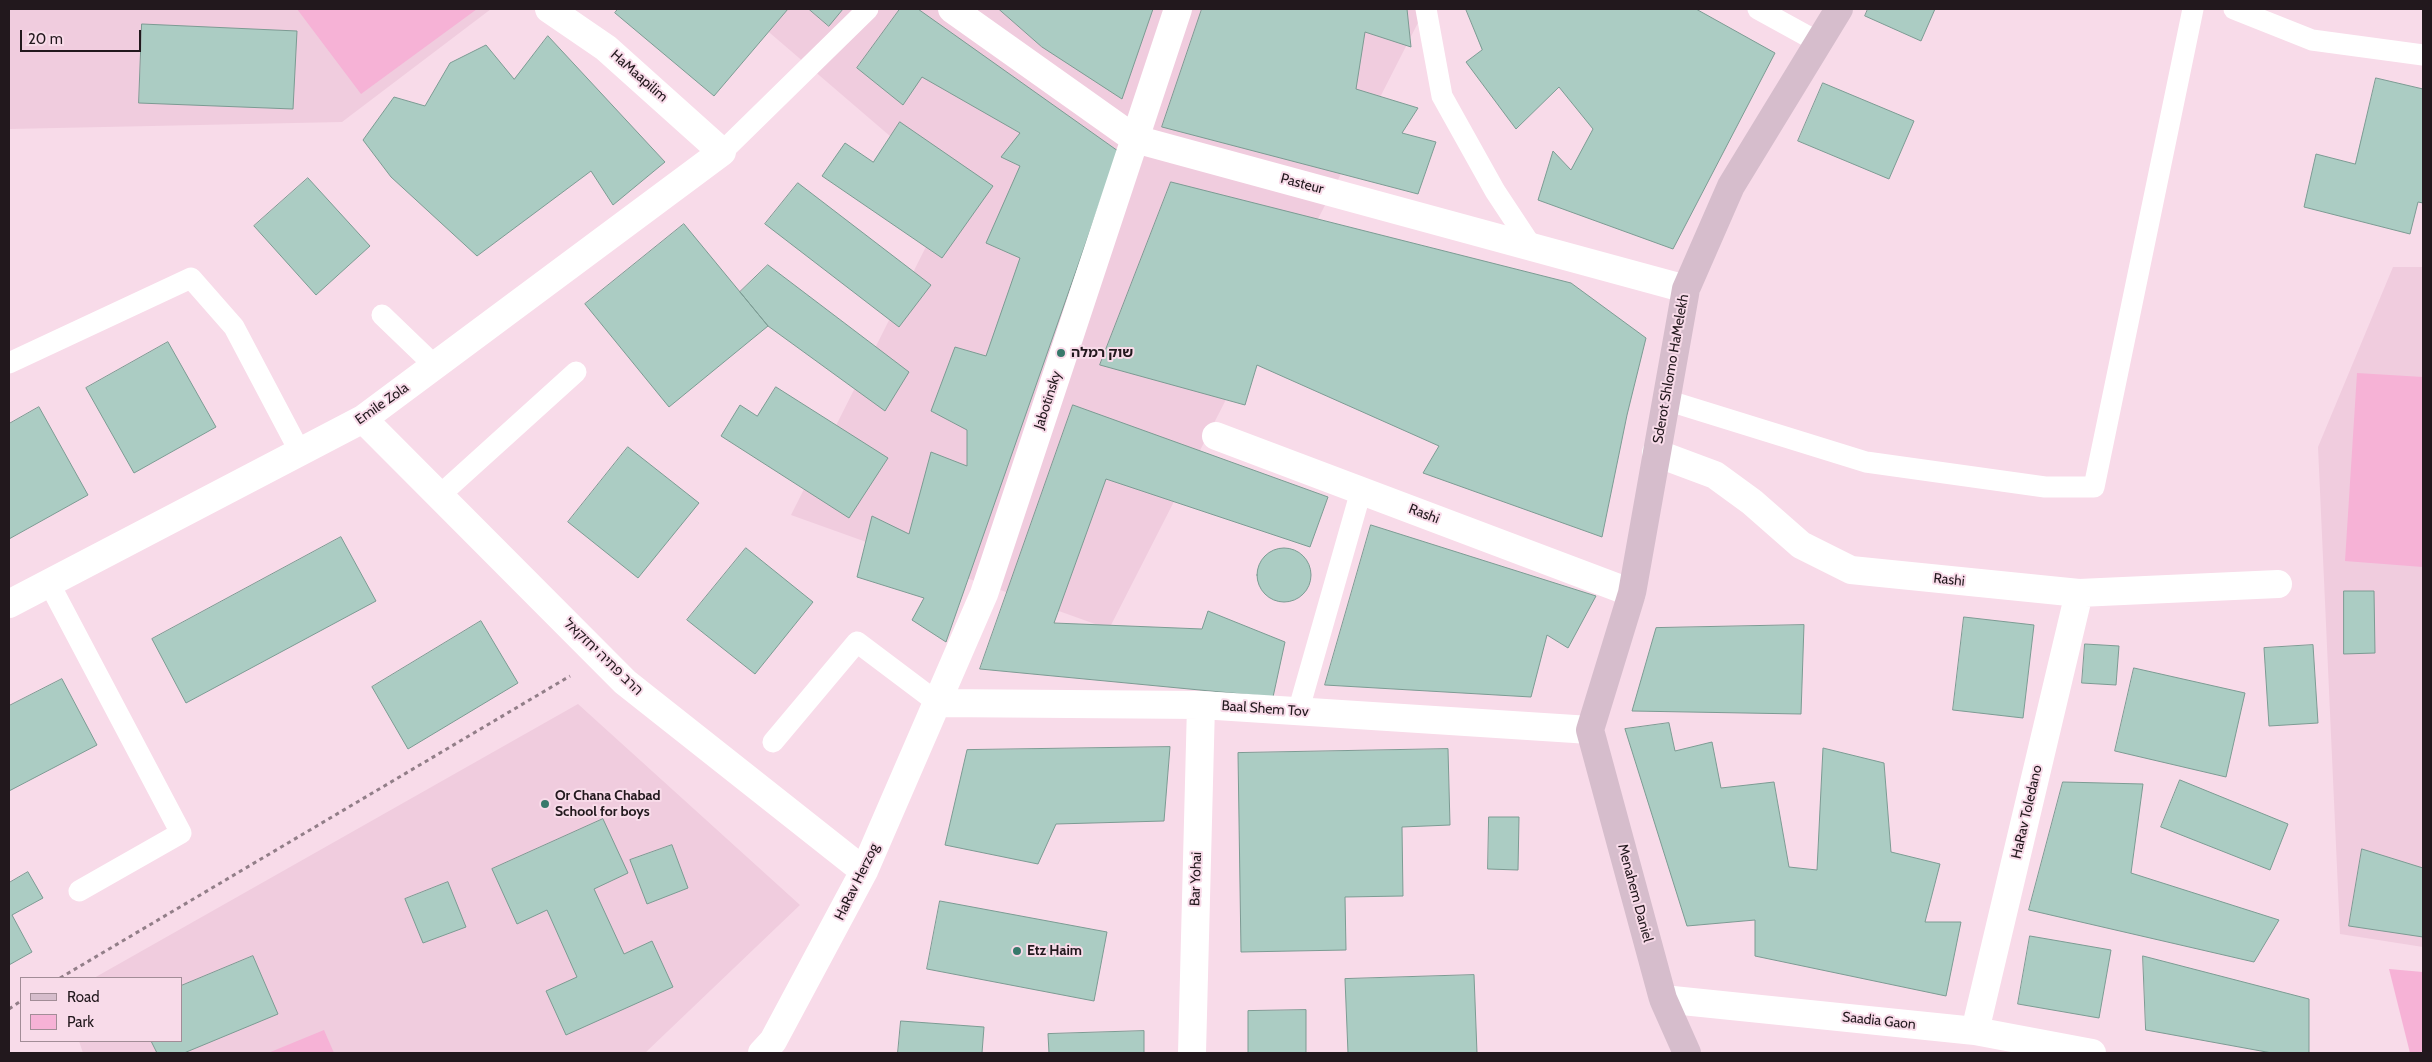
<!DOCTYPE html>
<html>
<head>
<meta charset="utf-8">
<style>
	body { margin:0 }
	#map { position:relative; width:2432px; height:1062px; overflow:hidden; background:#f8dbe9; font-family:Cabin,sans-serif }
	canvas { display:block }
	.frame { position:absolute; inset:0; border:10px solid #22181d; pointer-events:none }
	.legend { position:absolute; left:20px; top:977px; width:162px; height:65px; box-sizing:border-box; background:#f8dbe9; border:1px solid #a28d97; margin:0; padding:6px 9px; list-style:none; font-size:15px; color:#22181d }
	.legend li { display:flex; align-items:center; gap:10px; height:25px }
	.legend b { width:25px; border:1px solid #a28d97 }
	.scale { position:absolute; left:20px; top:30px; width:121px; height:22px; box-sizing:border-box; border:2px solid #22181d; border-top:0; padding-left:6px; font-size:15px; line-height:18px; white-space:nowrap; color:#22181d; -webkit-text-stroke:4px #f8dbe9; paint-order:stroke }
</style>
</head>
<body>
<div id="map">
<canvas width="2432" height="1062"></canvas>
<div class="frame"></div>
<ul class="legend">
<li><b style="height:6px;background:#d6bdcc"></b>Road</li>
<li><b style="height:14px;background:#f6b2d6"></b>Park</li>
</ul>
<div class="scale">20 m</div>
</div>
<script>
const ctx = document.querySelector('canvas').getContext('2d');
ctx.lineJoin = 'round';
function fill(path, color) { ctx.fillStyle = color; ctx.fill(path, 'evenodd'); }
function strokePath(path, color, width, dash) { ctx.strokeStyle = color; ctx.lineWidth = width; ctx.lineCap = dash ? 'butt' : 'round'; ctx.setLineDash(dash || []); ctx.stroke(path); }
function label(font, color, halo, rows, align = 'center') {
  ctx.font = font + ' Cabin,"Noto Sans Hebrew",sans-serif'; ctx.lineWidth = 4; ctx.setLineDash([]); ctx.textBaseline = 'middle'; ctx.strokeStyle = halo; ctx.fillStyle = color; for (const [text, x, y, turn = 0] of rows) {
    ctx.save(); ctx.translate(x, y); ctx.rotate((+turn || 0) * Math.PI / 180); ctx.textAlign = isNaN(turn) ? turn : align; if (halo) ctx.strokeText(text, 0, 0); ctx.fillText(text, 0, 0); ctx.restore();
  }
}
fill(new Path2D(`
	M9 9H491L342 122 9 129Z
	M742 9H1425L1109 629 791 515 954 191Z
	M2393 267H2423V947L2340 934 2318 447Z
	M578 704 800 905 645 1053H83L79 1041H181V978H94Z`), '#f0ccde');
fill(new Path2D(`
	M297 9H477L361 94Z
	M2357 373 2423 377V567L2345 561Z
	M2389 969 2423 972V1053H2410Z
	M324 1030 334 1053H268Z`), '#f6b2d6');
const building = new Path2D(`
	M618 9H788L714 96 615 13Z
	M809 9H843L829 26Z
	M900 9H918L1118 151 946 642 912 620 924 598 857 577 872 516 909 534 931 452 967 466V430L931 411 955 347 986 356 1020 258 986 243 1020 166 1001 157 1020 133 922 77 903 105 857 68Z
	M999 9H1153L1122 99 1042 47Z
	M1202 9H1407L1411 47 1365 32 1356 89 1418 108 1402 133 1436 142 1418 194 1162 127Z
	M1466 9H1696L1775 53 1673 249 1538 200 1553 151 1571 170 1593 129 1559 87 1516 129 1466 62 1482 50Z
	M1868 9H1935L1921 41 1865 16Z
	M142 24 297 31 293 109 139 103Z
	M548 36 665 162 613 205 591 171 477 256 391 177 363 140 394 97 425 106 450 63 486 45 514 79Z
	M2376 78 2423 89V203L2418 202 2410 234 2304 207 2316 154 2355 164Z
	M1823 83 1914 121 1889 179 1798 141Z
	M900 122 993 186 942 258 822 176 845 143 873 162Z
	M308 178 370 246 316 295 254 226Z
	M1171 182 1571 283 1646 338 1627 415 1602 537 1423 473 1439 446 1257 365 1245 405 1100 365Z
	M798 183 931 285 899 327 765 224Z
	M684 224 768 326 669 407 585 304Z
	M768 265 909 372 885 411 768 326 740 292Z
	M168 342 216 427 134 473 86 388Z
	M776 387 888 458 849 518 721 436 740 405 757 416Z
	M1073 405 1328 497 1310 547 1106 479 1054 623 1202 629 1208 611 1285 642 1273 697 980 669Z
	M39 407 88 495 9 539V424Z
	M628 447 699 503 638 578 568 522Z
	M1371 525 1596 596 1568 648 1547 635 1531 697 1325 685Z
	M341 537 376 601 186 703 152 639Z
	M1257 575a27 27 0 1 1 54 0a27 27 0 1 1-54 0Z
	M746 548 813 602 755 674 687 620Z
	M2344 591H2374L2375 653 2344 654Z
	M1964 617 2034 625 2023 718 1953 710Z
	M481 621 518 683 408 749 372 687Z
	M1804 625 1801 714 1632 711 1656 628Z
	M2085 644 2119 646 2116 685 2082 683Z
	M2313 645 2318 723 2269 726 2264 648Z
	M2134 668 2245 693 2226 777 2115 751Z
	M62 679 97 745 9 791V706Z
	M1669 723 1675 751 1712 742 1721 788 1774 782 1789 867 1817 870 1823 748 1884 763 1891 852 1940 864 1925 922H1961L1946 996 1755 956V920L1687 926 1625 729Z
	M1170 747 1164 821 1056 824 1038 864 945 845 967 750Z
	M1448 749 1450 825 1402 827 1403 896 1345 897 1346 950 1241 952 1238 753Z
	M2180 780 2288 824 2270 870 2161 827Z
	M2063 782 2143 784 2131 873 2279 920 2254 962 2029 910Z
	M1489 817H1519L1518 870 1488 869Z
	M603 819 628 873 594 889 624 954 652 941 673 987 566 1035 546 991 577 977 547 910 517 924 492 869Z
	M672 845 688 888 647 904 630 860Z
	M2362 849 2423 868V937L2349 926Z
	M28 872 43 898 12 915 32 952 9 965V883Z
	M448 882 466 927 423 943 405 899Z
	M940 901 1107 932 1094 1001 927 969Z
	M2030 936 2111 950 2099 1018 2018 1004Z
	M253 956 278 1014 184 1053H157L151 1041H181V986Z
	M2143 956 2309 999V1053H2272L2146 1030Z
	M1474 975 1477 1053H1348L1345 979Z
	M1306 1010V1053H1248V1011Z
	M901 1021 984 1027 982 1053H898Z
	M1144 1031V1053H1049L1048 1034Z`);
fill(building, '#abccc3');
strokePath(building, '#7c9b93', 1);
strokePath(new Path2D(`
	M60 978 570 676
	M9 1009 21 1001`), '#927e88', 3, [4, 4]);
strokePath(new Path2D(`
	M1426 9 1442 96 1495 191 1532 247
	M1758 9 1818 42
	M2234 9 2312 40 2423 55
	M722 152 868 9
	M382 315 435 366
	M9 363 191 278 234 327 300 452
	M1666 400 1866 462 2045 487H2094L2193 9
	M440 495 576 372
	M49 583 181 833 79 891
	M1298 712 1361 491
	M773 742 857 642 938 703`), '#fff', 21);
strokePath(new Path2D(`
	M952 9 1135 139 1686 289
	M363 419 625 682 864 871
	M1216 436 1632 593
	M1656 453 1715 475 1752 502 1801 545 1851 570 2079 593 2278 584
	M9 604 363 419 722 152 606 48 549 9
	M938 703 1201 705 1590 730
	M1663 999 1975 1031 2092 1053
	M1975 1031 2079 593
	M762 1053 773 1041 864 871 984 594 1178 9
	M1192 1053 1201 705`), '#fff', 28);
strokePath(new Path2D(`
	M1687 1053 1663 999 1590 730 1632 593 1686 289 1731 186 1839 9`), '#d6bdcc', 28);
for (const [x, y, r, color] of [
	[1061,353,5,"#37796b"],
	[545,804,5,"#37796b"],
	[1017,951,5,"#37796b"]
]) { const dot = new Path2D(); dot.arc(x, y, r, 0, 2 * Math.PI); ctx.fillStyle = color; ctx.fill(dot); strokePath(dot, '#f8dbe9', 2); }
label('14px', '#22181d', '#f8dbe9', [
	["HaMaapilim",639,76,41],
	["Pasteur",1302,184,15],
	["Sderot Shlomo HaMelekh",1671,369,-80],
	["Jabotinsky",1048,400,-72],
	["Emile Zola",382,404,-35],
	["Rashi",1424,514,21],
	["Rashi",1949,580,6],
	["הרב פתיה יחזקאל",603,657,44],
	["Baal Shem Tov",1265,709,4],
	["HaRav Toledano",2027,812,-77],
	["Bar Yohai",1196,879,-88],
	["HaRav Herzog",857,882,-64],
	["Menahem Daniel",1635,893,75],
	["Saadia Gaon",1879,1021,6]
]);
label('bold 14px', '#22181d', '#f8dbe9', [
	["שוק רמלה",1071,353],
	["Or Chana Chabad",555,796],
	["School for boys",555,812],
	["Etz Haim",1027,951]
], 'left');
</script>
</body>
</html>
